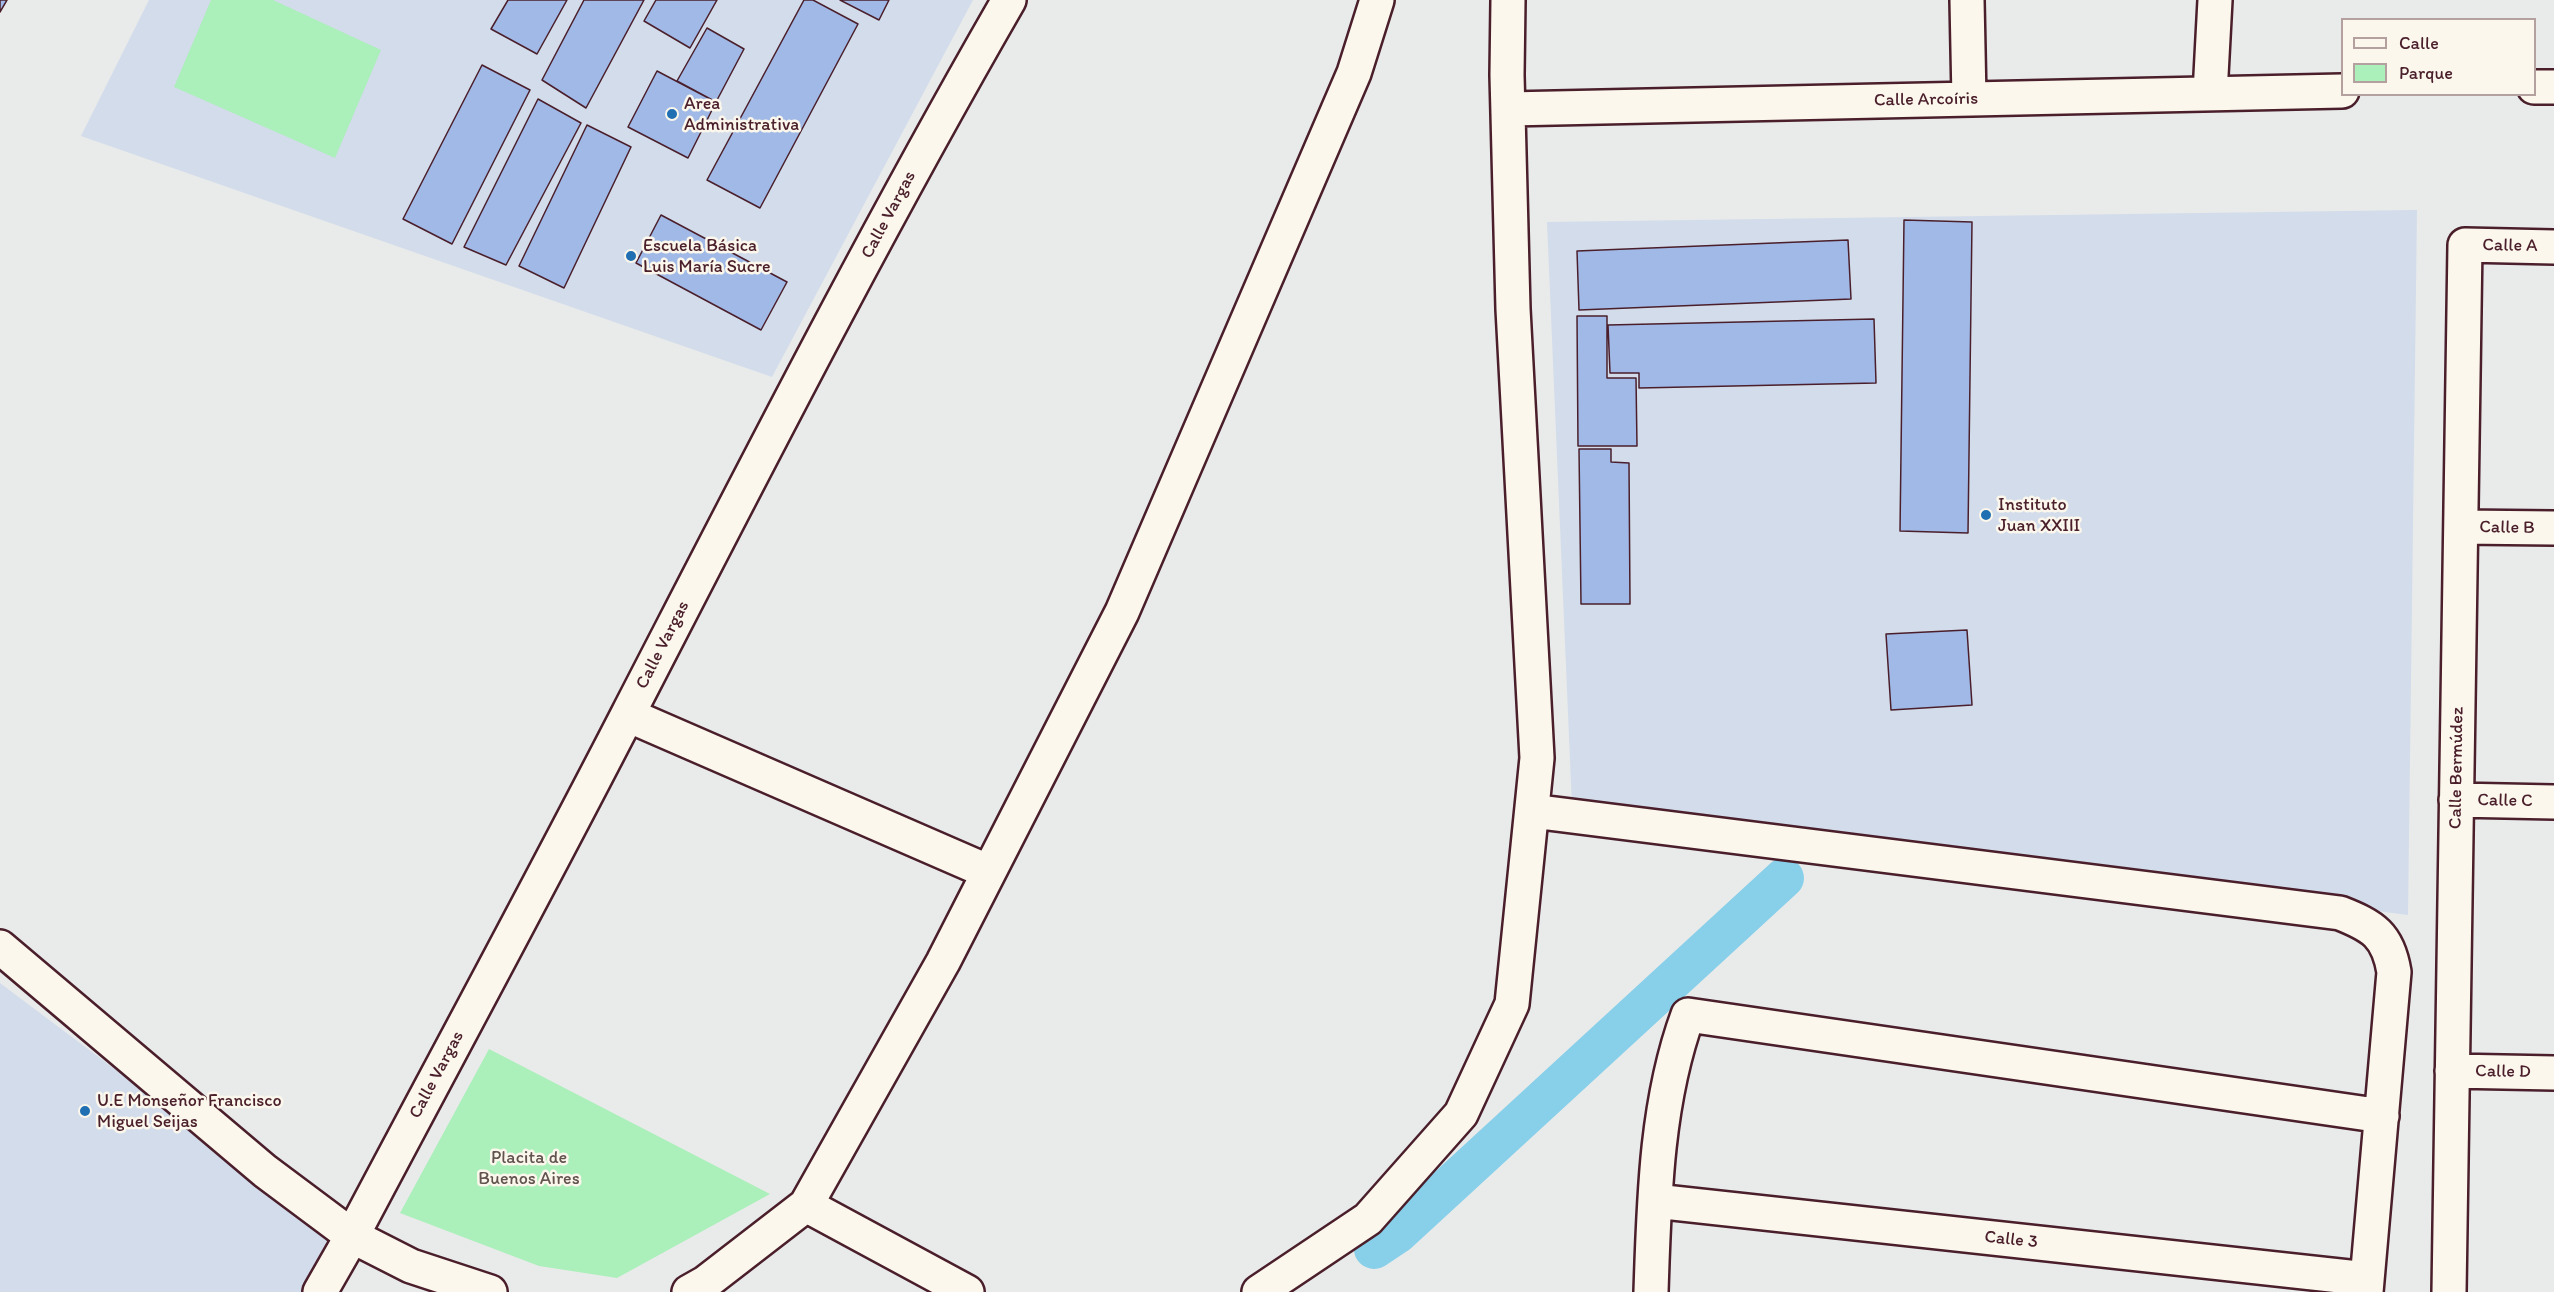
<!DOCTYPE html>
<html>
<head>
<meta charset="utf-8">
<style>
	body { margin:0 }
	#map { position:relative; width:2554px; height:1292px; overflow:hidden; background:#e9ebeb; font-family:Itim,sans-serif }
	canvas { display:block }
	.legend { position:absolute; left:2341px; top:18px; width:195px; height:78px; box-sizing:border-box; background:#fbf7ec; border:2px solid #b4a19f; margin:0; padding:8px 10px; list-style:none; font-size:18px; color:#4a1f2b }
	.legend li { display:flex; align-items:center; gap:12px; height:30px }
	.legend b { width:30px; border:2px solid #b4a19f }
</style>
</head>
<body>
<div id="map">
<canvas width="2554" height="1292"></canvas>
<ul class="legend">
<li><b style="height:8px;background:#fbf7ec"></b>Calle</li>
<li><b style="height:16px;background:#abefba"></b>Parque</li>
</ul>
</div>
<script>
const ctx = document.querySelector('canvas').getContext('2d');
ctx.lineJoin = 'round';
function fill(path, color) { ctx.fillStyle = color; ctx.fill(path, 'evenodd'); }
function strokePath(path, color, width, dash) { ctx.strokeStyle = color; ctx.lineWidth = width; ctx.lineCap = dash ? 'butt' : 'round'; ctx.setLineDash(dash || []); ctx.stroke(path); }
function label(font, color, halo, rows, align = 'center') {
  ctx.font = font + ' Itim,sans-serif'; ctx.lineWidth = 5; ctx.setLineDash([]); ctx.textBaseline = 'middle'; ctx.strokeStyle = halo; ctx.fillStyle = color; for (const [text, x, y, turn = 0] of rows) {
    ctx.save(); ctx.translate(x, y); ctx.rotate((+turn || 0) * Math.PI / 180); ctx.textAlign = isNaN(turn) ? turn : align; if (halo) ctx.strokeText(text, 0, 0); ctx.fillText(text, 0, 0); ctx.restore();
  }
}
fill(new Path2D(`
	M149 0H973L772 377 81 136Z
	M2417 210 2408 915 1572 807 1547 222Z
	M0 983 340 1238 308 1292H0Z`), '#d3dcea');
fill(new Path2D(`
	M211 0H273L381 50 335 158 174 87Z
	M489 1049 770 1194 617 1278 539 1266 400 1213Z`), '#abefba');
strokePath(new Path2D(`
	M1374 1249 1398 1233 1784 878`), '#88cfe9', 40);
const building = new Path2D(`
	M0 0H7L0 12Z
	M508 0H567L537 54 491 29Z
	M584 0H644L586 108 542 80Z
	M656 0H717L690 48 644 21Z
	M804 0H813L858 24 760 208 707 180Z
	M840 0H889L879 20Z
	M707 28 744 49 716 102 677 81Z
	M482 65 530 90 452 244 403 219Z
	M657 71 716 102 688 158 628 127Z
	M538 99 581 123 506 265 464 247Z
	M587 125 631 147 564 288 519 266Z
	M661 215 787 282 761 330 636 263Z
	M1904 220 1972 222 1968 533 1900 531Z
	M1848 240 1851 299 1579 310 1577 251Z
	M1577 316H1607V378H1636L1637 446H1578Z
	M1874 319 1876 383 1639 388V373H1610L1608 325Z
	M1579 449H1611V462L1629 463 1630 604H1581Z
	M1967 630 1972 705 1891 710 1886 634Z`);
fill(building, '#a0b9e6');
strokePath(building, '#4a1f2b', 1.5);
const minor = new Path2D(`
	M1967 0 1969 99
	M2534 87H2554
	M2210 94 2215 0
	M1509 109 2342 91
	M2461 527 2554 528
	M628 715 989 872
	M2456 800 2554 802
	M1532 811 2340 913C2373 926 2388 935 2394 972L2366 1292
	M0 947 265 1171 352 1236 411 1266 490 1292
	M2452 1071 2554 1073
	M1655 1201 2367 1279
	M806 1205 967 1292
	M320 1292 352 1236C444 1062 538 889 628 714 752 474 874 234 1009 0
	M689 1292 705 1283 806 1205 943 962 1122 612 1354 73 1377 0
	M1259 1292 1368 1219 1461 1114 1512 1004 1537 758 1513 309 1507 75 1508 0
	M1651 1292C1654 1200 1656 1102 1688 1015L2382 1116
	M2449 1292 2465 245 2554 247`);
strokePath(minor, '#4a1f2b', 38);
strokePath(minor, '#fbf7ec', 33);
for (const [x, y, r, color] of [
	[672,114,6,"#1f6fb2"],
	[631,256,6,"#1f6fb2"],
	[1986,515,6,"#1f6fb2"],
	[85,1111,6,"#1f6fb2"]
]) { const dot = new Path2D(); dot.arc(x, y, r, 0, 2 * Math.PI); ctx.fillStyle = color; ctx.fill(dot); strokePath(dot, '#fbf7ec', 2); }
label('18px', '#4a1f2b', '#fbf7ec', [
	["Calle Arcoíris",1926,100,-1],
	["Calle Vargas",889,215,-62],
	["Calle A",2510,246,1],
	["Calle B",2507,528,1],
	["Calle Vargas",663,645,-63],
	["Calle Bermúdez",2457,768,-89],
	["Calle C",2505,801,1],
	["Calle D",2503,1072,1],
	["Calle Vargas",437,1075,-62],
	["Calle 3",2011,1240,6]
]);
label('18px', '#4a1f2b', '#fbf7ec', [
	["Area",684,104],
	["Administrativa",684,125],
	["Escuela Básica",643,246],
	["Luis María Sucre",643,267],
	["Instituto",1998,505],
	["Juan XXIII",1998,526],
	["U.E Monseñor Francisco",97,1101],
	["Miguel Seijas",97,1122]
], 'left');
label('18px', '#62534f', '#fbf7ec', [
	["Placita de",529,1158],
	["Buenos Aires",529,1179]
]);
</script>
</body>
</html>
